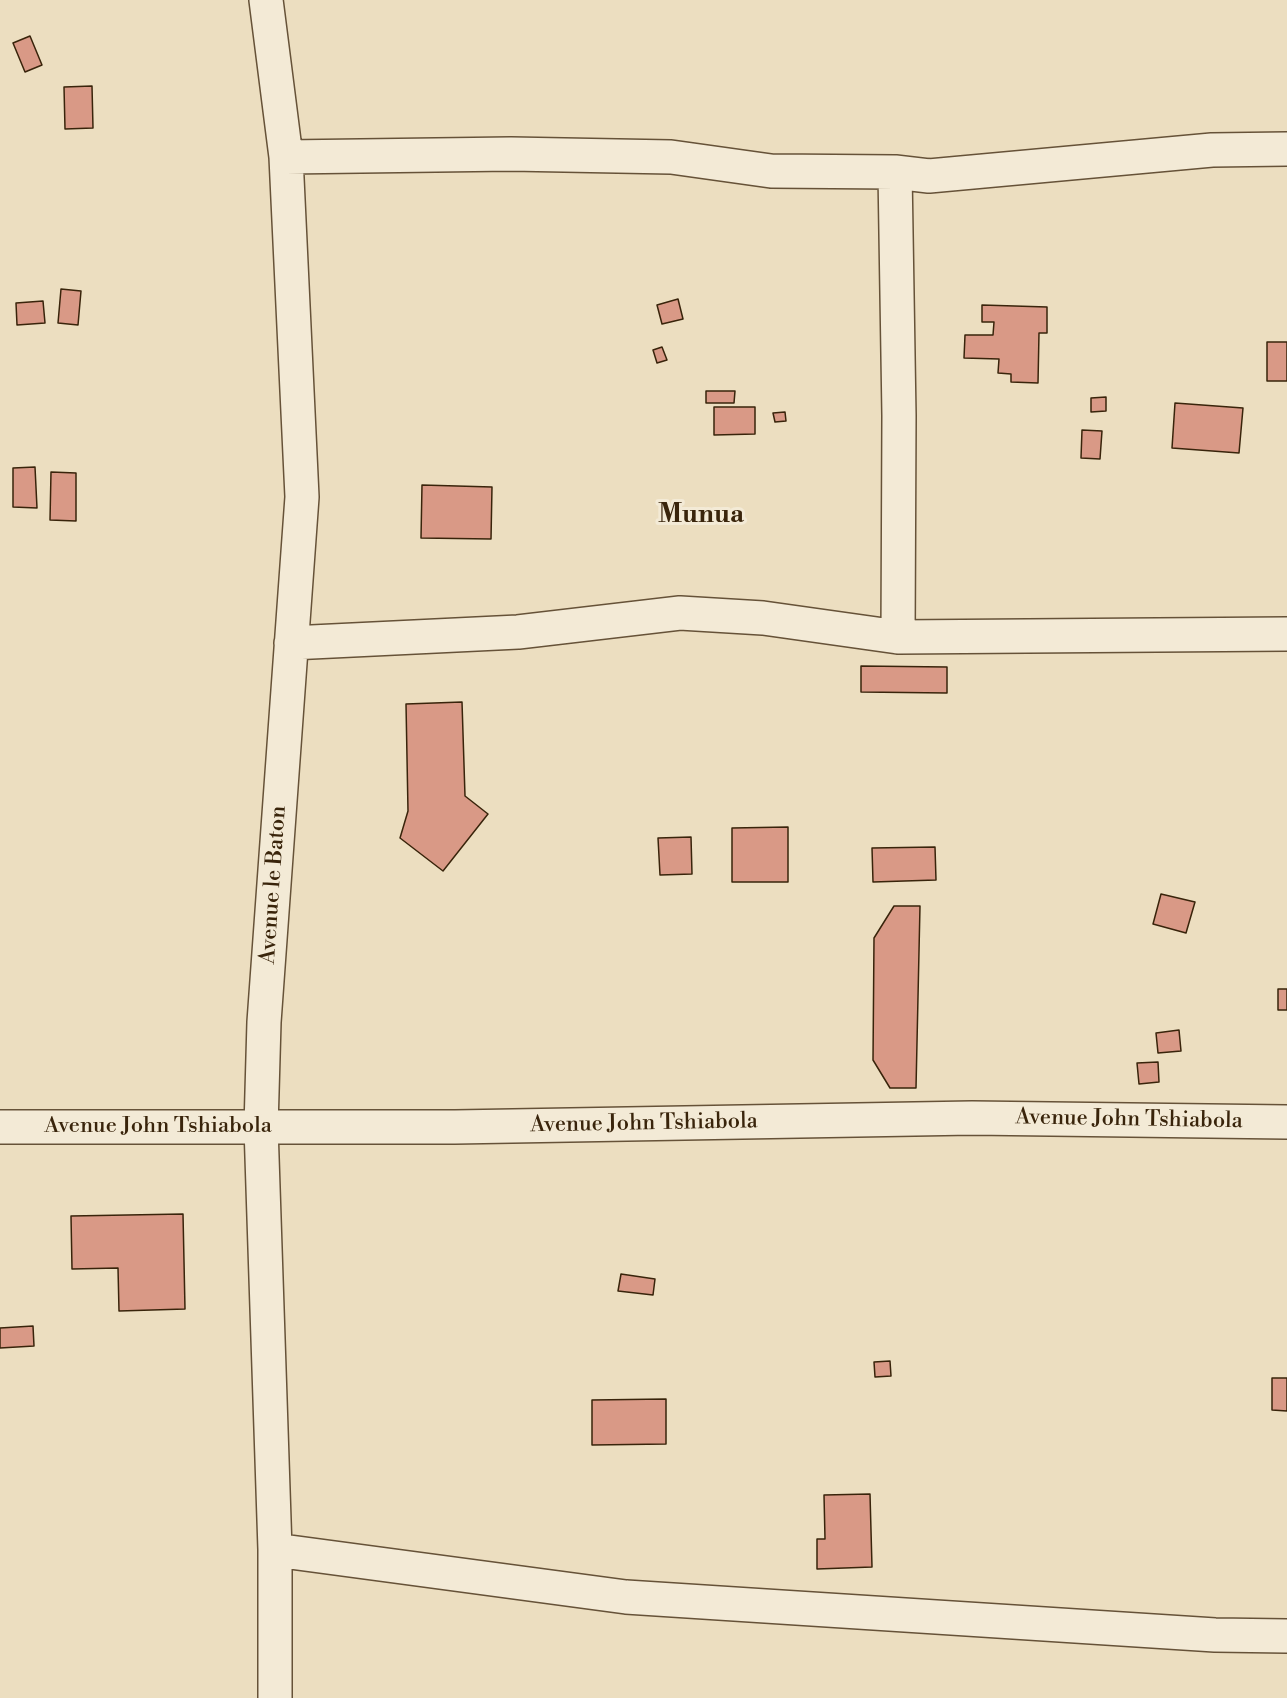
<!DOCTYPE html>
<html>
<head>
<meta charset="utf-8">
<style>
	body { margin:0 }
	canvas { display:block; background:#ecdec0 }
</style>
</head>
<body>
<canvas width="1287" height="1698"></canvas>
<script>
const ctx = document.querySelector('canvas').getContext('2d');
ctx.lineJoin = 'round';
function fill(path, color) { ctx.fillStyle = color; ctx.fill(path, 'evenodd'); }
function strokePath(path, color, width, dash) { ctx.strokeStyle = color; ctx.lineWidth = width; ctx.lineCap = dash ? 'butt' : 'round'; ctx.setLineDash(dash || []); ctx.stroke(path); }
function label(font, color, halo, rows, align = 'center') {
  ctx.font = font + ' "Libre Bodoni",serif'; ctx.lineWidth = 6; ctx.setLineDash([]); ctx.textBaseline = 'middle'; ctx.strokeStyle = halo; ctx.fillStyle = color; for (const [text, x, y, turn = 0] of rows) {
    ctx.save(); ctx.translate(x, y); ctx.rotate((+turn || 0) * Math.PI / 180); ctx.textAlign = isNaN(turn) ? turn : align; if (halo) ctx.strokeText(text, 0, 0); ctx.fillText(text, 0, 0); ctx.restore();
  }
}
const building = new Path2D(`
	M30 36 42 65 25 72 13 43Z
	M92 86 93 128 65 129 64 87Z
	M61 289 81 291 78 325 58 323Z
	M678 299 683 319 662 324 657 305Z
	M43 301 45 323 17 325 16 303Z
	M982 305 1047 307V333H1039L1038 383 1011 382V374L998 373 999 359 964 358 965 335H993L994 322H982Z
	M1267 342H1287V381H1267Z
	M662 347 667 360 657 363 653 350Z
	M706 391H735L734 403H706Z
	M1106 397V411L1091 412V398Z
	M1175 403 1243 408 1239 453 1172 448Z
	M714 407H755V434L714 435Z
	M785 412 786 421 775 422 773 413Z
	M1082 430 1102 431 1100 459 1081 458Z
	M35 467 37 508 13 507V468Z
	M51 472 76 473V521L50 520Z
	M422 485 492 487 491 539 421 538Z
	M861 666 947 667V693L861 692Z
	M462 702 465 796 488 814 443 871 400 838 408 811 406 704Z
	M788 827V882H732V828Z
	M691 837 692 874 660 875 658 838Z
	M935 847 936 880 873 882 872 848Z
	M1161 894 1195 902 1186 933 1153 924Z
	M894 906H920L916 1088H890L873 1060 874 938Z
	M1278 989H1287V1010H1278Z
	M1179 1030 1181 1051 1158 1053 1156 1033Z
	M1158 1062 1159 1082 1139 1084 1137 1063Z
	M183 1214 185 1309 119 1311 118 1268 72 1269 71 1216Z
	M621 1274 655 1279 653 1295 618 1291Z
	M33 1326 34 1346 0 1348V1328Z
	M890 1361 891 1376 875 1377 874 1362Z
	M1272 1378H1287V1411L1272 1410Z
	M666 1399V1444L592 1445V1400Z
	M870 1494 872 1567 817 1569V1539H825L824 1495Z`);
fill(building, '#d99986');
strokePath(building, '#39240b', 1.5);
const street = new Path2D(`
	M266 0 286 157 302 497 264 1022 261 1127 275 1550V1698
	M286 157 511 154 671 157 771 171 895 172 929 176 1212 150 1287 149
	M895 172 899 416 898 637
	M291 643 518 632 680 613 763 618 898 637 1287 634
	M0 1127H455L972 1118 1287 1122
	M275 1550 626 1597 1215 1635 1287 1636`);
strokePath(street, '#665238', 36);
strokePath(street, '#f3ead6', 33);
label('22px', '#39240b', '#f3ead6', [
	["Avenue le Baton",274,885,-86],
	["Avenue John Tshiabola",1129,1120,1],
	["Avenue John Tshiabola",644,1124,-1],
	["Avenue John Tshiabola",158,1127]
]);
label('bold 26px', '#39240b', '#f3ead6', [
	["Munua",701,516]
]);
</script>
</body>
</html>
